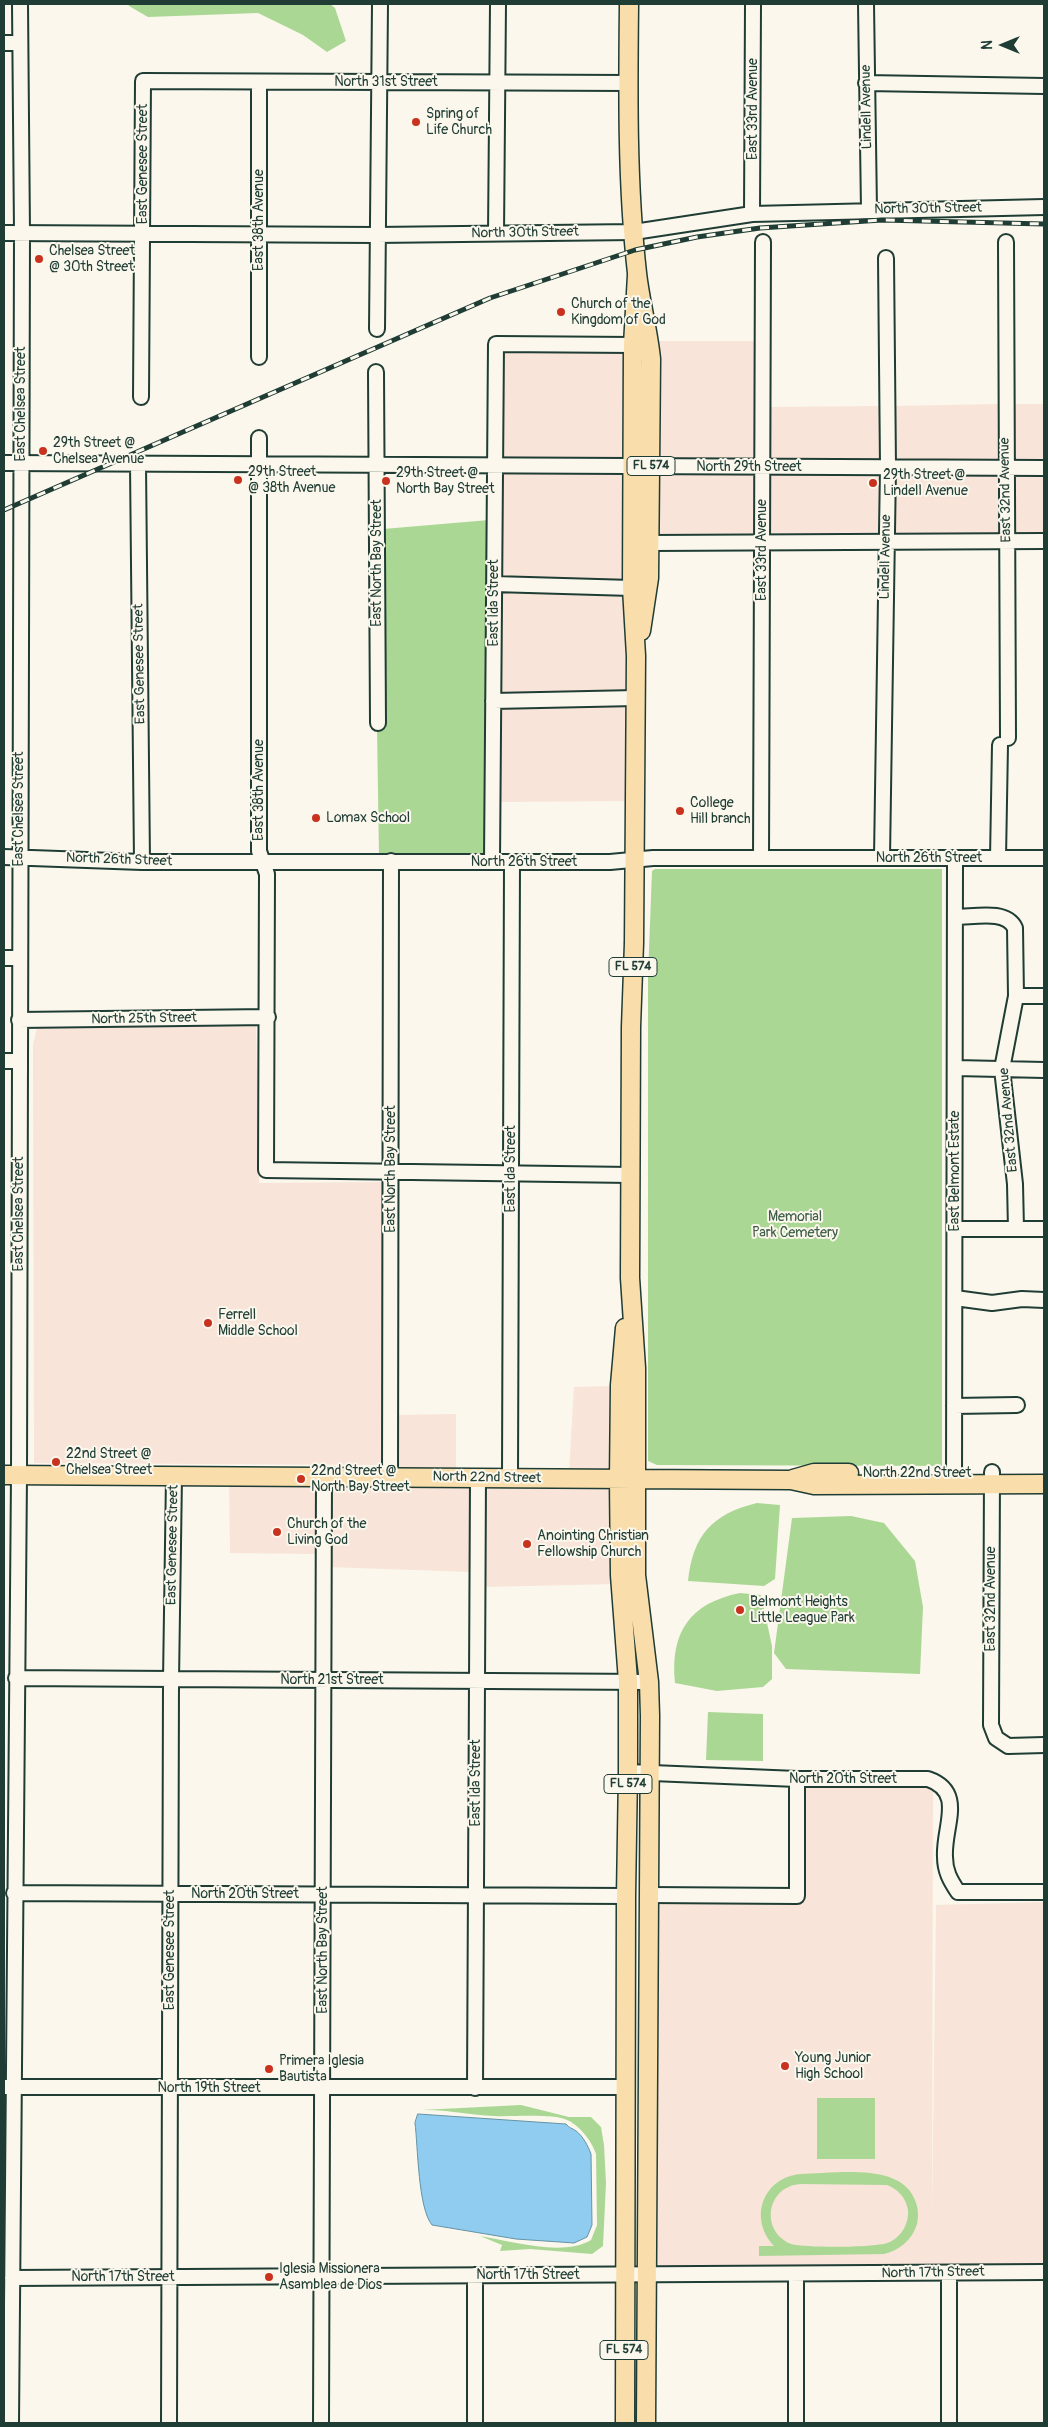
<!DOCTYPE html>
<html>
<head>
<meta charset="utf-8">
<style>
	body { margin:0 }
	#map { position:relative; width:1048px; height:2427px; overflow:hidden; background:#fbf7ec; font-family:Pangolin,sans-serif }
	canvas { display:block }
	.frame { position:absolute; inset:0; border:5px solid #1f3d34; pointer-events:none }
	.north { position:absolute; left:978px; top:20px; width:50px; height:50px; -webkit-text-stroke:4px #fbf7ec; paint-order:stroke; rotate:270deg; font-size:14px; font-weight:700; line-height:20px; text-align:center; color:#1f3d34 }
	.north::after { content:''; display:block; margin:auto; width:18px; height:22px; background:#1f3d34; clip-path:polygon(50% 0,100% 100%,50% 72%,0 100%) }
</style>
</head>
<body>
<div id="map">
<canvas width="1048" height="2427"></canvas>
<div class="frame"></div>
<div class="north">N</div>
</div>
<script>
const ctx = document.querySelector('canvas').getContext('2d');
ctx.lineJoin = 'round';
function fill(path, color) { ctx.fillStyle = color; ctx.fill(path, 'evenodd'); }
function strokePath(path, color, width, dash) { ctx.strokeStyle = color; ctx.lineWidth = width; ctx.lineCap = dash ? 'butt' : 'round'; ctx.setLineDash(dash || []); ctx.stroke(path); }
function label(font, color, halo, rows, align = 'center') {
  ctx.font = font + ' Pangolin,sans-serif'; ctx.lineWidth = 4; ctx.setLineDash([]); ctx.textBaseline = 'middle'; ctx.strokeStyle = halo; ctx.fillStyle = color; for (const [text, x, y, turn = 0] of rows) {
    ctx.save(); ctx.translate(x, y); ctx.rotate((+turn || 0) * Math.PI / 180); ctx.textAlign = isNaN(turn) ? turn : align; if (halo) ctx.strokeText(text, 0, 0); ctx.fillText(text, 0, 0); ctx.restore();
  }
}
fill(new Path2D(`
	M655 341H757V462L656 461Z
	M502 349 627 350V461L501 460Z
	M999 404V462H893V406Z
	M1011 404H1044V463L1011 462Z
	M881 406 882 462H769V407Z
	M501 471 627 472 626 583 500 579Z
	M656 472H757L756 536H656Z
	M769 472H881L880 537 768 536Z
	M893 472 999 473 1001 536 892 537Z
	M1011 473H1044V536H1013Z
	M500 589 626 593 630 693 500 695Z
	M630 703 629 801 499 802V706Z
	M256 1024 259 1183 383 1182 382 1465 34 1463 33 1045 37 1028Z
	M614 1386 613 1475 569 1474 574 1387Z
	M456 1414V1471H396V1415Z
	M229 1482H318V1554L230 1553Z
	M330 1482 472 1483 471 1572 330 1567Z
	M483 1483 613 1486 615 1584 483 1587Z
	M805 1785 933 1786 932 2221 936 1905 1044 1902V2264L932 2268 931 2265 656 2267 653 1904 804 1897Z`), '#f8e4d8');
fill(new Path2D(`
	M128 4H330L335 8 346 41 327 52 303 35 258 13 148 17 129 6Z
	M489 520 487 856H379L377 728H384L383 529Z
	M655 869H942V1466L657 1465 648 1461V976L652 871Z
	M757 1503 780 1505 775 1579 764 1586 688 1581C693 1535 712 1514 757 1503Z
	M851 1516 884 1523 915 1561 923 1607 920 1674 786 1669 774 1653 792 1518Z
	M740 1593 761 1595 772 1646V1679L763 1687 717 1691 675 1683C670 1632 690 1603 740 1593Z
	M708 1712 763 1714V1761L706 1760Z
	M817 2098H875V2159H817Z
	M521 2105 569 2117H591L601 2127 604 2145 606 2183 603 2246 592 2254 530 2249 500 2251 502 2245 480 2236C511 2241 563 2257 591 2240L597 2225 596 2154C592 2141 579 2125 567 2120 552 2113 512 2117 494 2116 470 2115 445 2109 421 2110Z
	M800 2174C833 2174 898 2162 914 2198 918 2206 919 2215 917 2224 912 2240 900 2250 884 2254L759 2256V2246H774C748 2218 763 2178 800 2174ZM800 2184 887 2185C898 2189 906 2198 908 2210 909 2223 902 2236 890 2242 878 2248 806 2248 791 2244 760 2231 766 2187 800 2184Z`), '#abd795');
const water = new Path2D(`
	M418 2114 566 2124C569 2128 572 2128 576 2131 583 2136 588 2146 591 2154L592 2225 587 2237 574 2243 516 2239 432 2225C418 2208 418 2147 415 2123Z`);
fill(water, '#90ccf0');
strokePath(water, '#6393a5', 1);
const minor = new Path2D(`
	M866 4 869 210
	M4 43H20
	M259 82V357
	M866 83 1044 86
	M752 214 753 4
	M4 233 376 235 634 232 752 214 1044 207
	M496 233 498 4
	M1006 242 1008 738
	M377 329 380 4
	M376 372 378 723
	M141 397 143 81 629 83
	M259 438V851L267 874 266 1170 631 1175
	M4 463 1044 468
	M138 465 142 862
	M651 543 1044 541
	M494 584 632 588
	M493 701 636 698
	M4 857 142 862H610L653 858H1044
	M882 857 888 467 886 258
	M761 858 763 242
	M998 858 1000 745
	M492 861 496 344 633 345
	M956 917C974 917 1006 909 1015 928L1016 996 1002 1069 1015 1184 1016 1229
	M4 958H19
	M1016 996H1044
	M19 1020 268 1017
	M4 1061H19
	M956 1068 1044 1070
	M955 1229H1044
	M955 1298 992 1303 1022 1299 1044 1300
	M954 1406 1017 1405
	M992 1472 991 1725 996 1738 1008 1746 1044 1745
	M390 1477 391 861
	M510 1477 512 862
	M954 1484 955 858
	M16 1678 649 1682
	M628 1772 797 1779H928C966 1792 943 1827 945 1857 945 1871 950 1880 958 1892H1044
	M14 1893 626 1896
	M648 1895 797 1896V1779
	M4 2087H625
	M475 2088 478 1478
	M949 2273V2423
	M796 2275V2423
	M12 2278 1044 2272
	M11 2423 19 1475 22 233 20 4
	M169 2423 171 1680 174 1476
	M321 2423 324 1477
	M475 2423V2275`);
const major = new Path2D(`
	M629 4C628 93 627 183 637 273 640 301 648 329 651 359L649 578 641 631
	M637 275 633 345 632 588 636 656 634 943 631 1027 630 1278 636 1368V1575L649 1682 650 1716 646 2423
	M4 1475 791 1480 814 1485 1044 1484
	M793 1479 814 1473H849
	M625 2423 626 1896 628 1772V1681L620 1575 619 1481 620 1385 625 1328`);
strokePath(minor, '#1f3d34', 18);
strokePath(major, '#1f3d34', 21);
strokePath(minor, '#fbf7ec', 14);
strokePath(major, '#f9deab', 18);
const rail = new Path2D(`
	M4 510 490 298 635 250 697 237 760 228 882 220 1044 224`);
strokePath(rail, '#1f3d34', 5);
strokePath(rail, '#fbf7ec', 3, [9]);
for (const [x, y, r, color] of [
	[416,122,5,"#c8321e"],
	[39,259,5,"#c8321e"],
	[561,312,5,"#c8321e"],
	[43,451,5,"#c8321e"],
	[238,480,5,"#c8321e"],
	[386,481,5,"#c8321e"],
	[873,483,5,"#c8321e"],
	[680,811,5,"#c8321e"],
	[316,818,5,"#c8321e"],
	[208,1323,5,"#c8321e"],
	[56,1462,5,"#c8321e"],
	[301,1479,5,"#c8321e"],
	[277,1532,5,"#c8321e"],
	[527,1544,5,"#c8321e"],
	[740,1610,5,"#c8321e"],
	[785,2066,5,"#c8321e"],
	[269,2069,5,"#c8321e"],
	[269,2277,5,"#c8321e"]
]) { const dot = new Path2D(); dot.arc(x, y, r, 0, 2 * Math.PI); ctx.fillStyle = color; ctx.fill(dot); strokePath(dot, '#fbf7ec', 2); }
for (const [x, y, w] of [
	[651,466,48],
	[633,967,48],
	[628,1784,48],
	[624,2350,48]
]) { const box = new Path2D(); box.roundRect(x - w / 2, y - 9.5, w, 19, 4); ctx.fillStyle = '#fbf7ec'; ctx.fill(box); strokePath(box, '#1f3d34', 1); }
label('bold 12px', '#1f3d34', null, [
	["FL 574",651,466],
	["FL 574",633,967],
	["FL 574",628,1784],
	["FL 574",624,2350]
]);
label('14px', '#1f3d34', '#fbf7ec', [
	["North 31st Street",386,82],
	["Lindell Avenue",867,107,-91],
	["East 33rd Avenue",753,109,-90],
	["East Genesee Street",143,164,-90],
	["North 30th Street",928,209,-1],
	["East 38th Avenue",259,220,-90],
	["North 30th Street",525,233,-1],
	["East Chelsea Street",21,404,-90],
	["North 29th Street",749,467],
	["East 32nd Avenue",1006,490,-91],
	["East 33rd Avenue",762,550,-90],
	["Lindell Avenue",886,557,-89],
	["East North Bay Street",377,563,-90],
	["East Ida Street",494,603,-90],
	["East Genesee Street",140,664,-91],
	["East 38th Avenue",259,790,-90],
	["East Chelsea Street",19,809,-90],
	["North 26th Street",929,858],
	["North 26th Street",119,860,2],
	["North 26th Street",524,862],
	["North 25th Street",144,1019,-1],
	["East 32nd Avenue",1009,1120,-95],
	["East North Bay Street",391,1169,-90],
	["East Ida Street",511,1169,-90],
	["East Belmont Estate",955,1171,-90],
	["East Chelsea Street",19,1214,-90],
	["North 22nd Street",917,1473],
	["North 22nd Street",487,1478,1],
	["East Genesee Street",173,1545,-89],
	["East 32nd Avenue",991,1599,-90],
	["North 21st Street",332,1680],
	["North 20th Street",843,1779],
	["East Ida Street",476,1783,-90],
	["North 20th Street",245,1894],
	["East Genesee Street",170,1950,-90],
	["East North Bay Street",323,1950,-90],
	["North 19th Street",209,2088],
	["North 17th Street",933,2273,-1],
	["North 17th Street",528,2275],
	["North 17th Street",123,2277]
]);
label('14px', '#1f3d34', '#fbf7ec', [
	["Spring of",426,114],
	["Life Church",426,130],
	["Chelsea Street",49,251],
	["@ 30th Street",49,267],
	["Church of the",571,304],
	["Kingdom of God",571,320],
	["29th Street @",53,443],
	["Chelsea Avenue",53,459],
	["29th Street",248,472],
	["@ 38th Avenue",248,488],
	["29th Street @",396,473],
	["North Bay Street",396,489],
	["29th Street @",883,475],
	["Lindell Avenue",883,491],
	["College",690,803],
	["Hill branch",690,819],
	["Lomax School",326,818],
	["Ferrell",218,1315],
	["Middle School",218,1331],
	["22nd Street @",66,1454],
	["Chelsea Street",66,1470],
	["22nd Street @",311,1471],
	["North Bay Street",311,1487],
	["Church of the",287,1524],
	["Living God",287,1540],
	["Anointing Christian",537,1536],
	["Fellowship Church",537,1552],
	["Belmont Heights",750,1602],
	["Little League Park",750,1618],
	["Young Junior",795,2058],
	["High School",795,2074],
	["Primera Iglesia",279,2061],
	["Bautista",279,2077],
	["Iglesia Missionera",279,2269],
	["Asamblea de Dios",279,2285]
], 'left');
label('14px', '#3b5c47', '#fbf7ec', [
	["Memorial",795,1217],
	["Park Cemetery",795,1233]
]);
</script>
</body>
</html>
